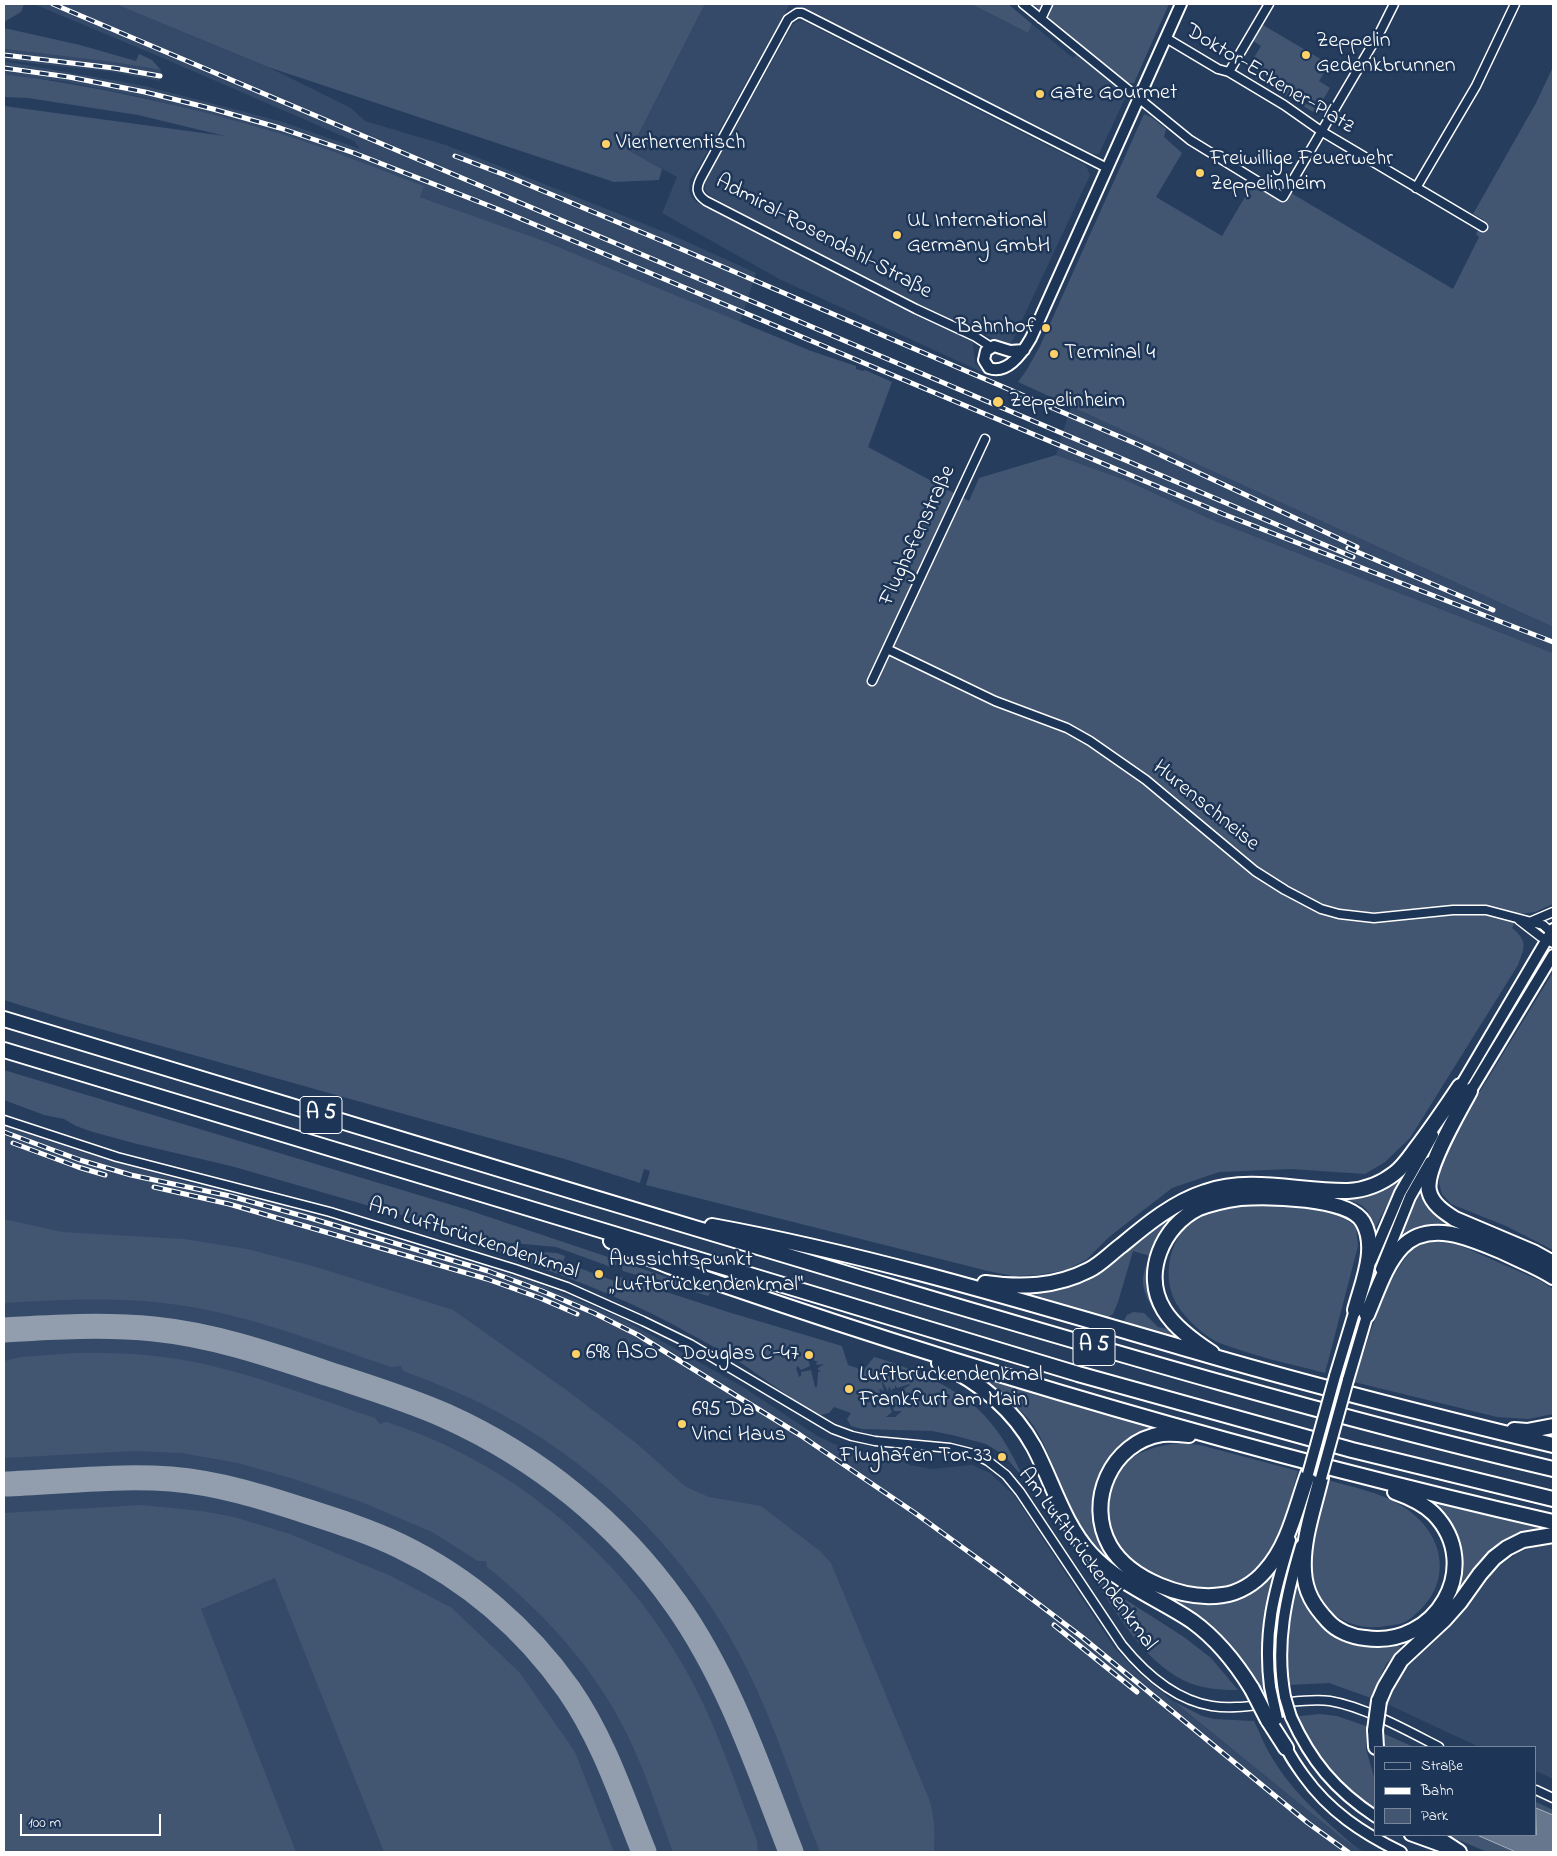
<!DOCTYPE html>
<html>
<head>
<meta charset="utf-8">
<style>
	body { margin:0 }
	#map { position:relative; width:1557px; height:1856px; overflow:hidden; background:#263d5e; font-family:"Indie Flower",sans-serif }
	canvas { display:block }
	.frame { position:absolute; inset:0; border:5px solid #fff; pointer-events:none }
	.legend { position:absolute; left:1374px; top:1746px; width:162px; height:90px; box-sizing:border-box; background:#1d3557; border:1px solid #77869a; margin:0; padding:6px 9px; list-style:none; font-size:15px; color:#fff }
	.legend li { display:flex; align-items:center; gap:10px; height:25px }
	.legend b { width:25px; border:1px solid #77869a }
	.scale { position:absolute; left:20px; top:1814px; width:141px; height:22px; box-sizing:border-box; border:2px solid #fff; border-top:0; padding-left:6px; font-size:15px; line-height:18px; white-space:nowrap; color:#fff; -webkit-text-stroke:4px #1d3557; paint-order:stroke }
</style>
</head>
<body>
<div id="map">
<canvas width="1557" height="1856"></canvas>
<div class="frame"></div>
<ul class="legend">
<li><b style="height:6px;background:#1d3557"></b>Straße</li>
<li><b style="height:6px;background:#fff"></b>Bahn</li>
<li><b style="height:14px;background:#425672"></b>Park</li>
</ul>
<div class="scale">100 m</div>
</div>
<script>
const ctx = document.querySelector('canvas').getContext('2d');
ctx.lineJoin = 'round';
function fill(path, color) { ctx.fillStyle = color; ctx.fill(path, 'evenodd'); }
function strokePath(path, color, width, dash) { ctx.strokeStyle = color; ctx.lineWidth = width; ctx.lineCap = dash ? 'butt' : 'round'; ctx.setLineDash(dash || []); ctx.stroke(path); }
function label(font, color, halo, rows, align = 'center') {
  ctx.font = font + ' "Indie Flower",sans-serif'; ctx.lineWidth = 5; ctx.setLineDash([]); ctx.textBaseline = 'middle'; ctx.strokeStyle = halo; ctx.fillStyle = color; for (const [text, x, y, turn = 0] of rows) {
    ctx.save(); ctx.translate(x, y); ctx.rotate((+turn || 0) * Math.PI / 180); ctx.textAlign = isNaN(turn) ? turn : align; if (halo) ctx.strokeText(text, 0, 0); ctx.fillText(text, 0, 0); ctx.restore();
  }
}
fill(new Path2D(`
	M34 4H115L268 67 351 108 365 121 446 145 672 235 756 273 740 322 544 241 420 197 424 186 279 134 142 97 67 82 4 74V61L145 86 283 122 360 149 354 141 172 62Z
	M705 4H790L697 170H696L690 180 689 190 692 198 698 203 973 342 975 363 984 373 779 279 662 213 677 177 630 151Z
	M795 4H971L1028 33 1032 24 1073 58 1077 54 1126 96 1099 154H1093Z
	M798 21H803L1086 165 1090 175 1010 346 912 302 710 196 705 190V182L793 24Z
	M4 49 113 62 161 70 159 81 113 72 4 60Z
	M1071 406 1553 627V653L1208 518 1128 481 1056 455Z
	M4 1126 85 1153 190 1183 277 1204 532 1281 621 1318 743 1387 816 1435 834 1444 850 1451 902 1456 909 1465 932 1469 972 1465 990 1473 1014 1495 1114 1647 1137 1672 1337 1834 1364 1852H4Z
	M1553 1541V1779L1536 1771V1747H1479L1387 1704 1395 1684 1405 1669 1434 1642 1485 1576 1516 1554 1544 1542Z`), '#344a68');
fill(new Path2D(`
	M4 4H24L21 12 4 22Z
	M115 4H705L630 151 662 169 659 180 614 182 268 67Z
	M971 4H1008L1032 24 1028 33Z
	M1033 4H1169L1134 83H1128L1122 80Z
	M1263 25 1329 64 1319 81 1330 88 1315 113 1245 72 1261 46 1253 41Z
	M4 28 80 45 136 61 139 54 152 60 161 70 113 62 4 49Z
	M1553 67V627L1018 382 1026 371 1040 346 1144 114 1151 117 1166 129 1164 137 1182 153 1156 197 1222 236 1252 185 1285 203 1291 193 1453 289 1479 237 1476 234 1484 220 1473 214 1536 103Z
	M4 74C97 86 188 106 278 133 327 148 375 168 424 186L420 197 544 241 811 351 856 366V369L863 371 865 370 892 382 868 447 969 501 979 478 1056 455 1128 481 1208 518 1553 653V904L1535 912 1519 914 1512 928C1528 941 1525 947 1518 965L1410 1138 1385 1162 1365 1174 1291 1169 1219 1172 1172 1188 1109 1237 1086 1260 1066 1270 1038 1275 1013 1276 988 1271 646 1185 650 1171 644 1169 640 1183 568 1160 65 1019 4 1000V106L225 136 138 115 28 98 4 97Z
	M1553 972V1250L1506 1226 1451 1204 1442 1194 1439 1183 1440 1168 1465 1116Z
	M4 1070 465 1209 617 1260 616 1265 611 1267 556 1247 491 1241 231 1166 137 1144 93 1132 76 1126 64 1119 44 1115 4 1100Z
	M1402 1174 1374 1231C1369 1204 1362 1204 1338 1197 1370 1194 1377 1196 1402 1174Z
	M1423 1185C1423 1190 1424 1196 1426 1201 1434 1219 1460 1226 1476 1233 1446 1227 1426 1219 1399 1240Z
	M1212 1198 1155 1247 1165 1318C1153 1314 1144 1295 1143 1283 1142 1275 1147 1263 1150 1256L1133 1251 1118 1302 1113 1314 1107 1318 1018 1294 1041 1292 1083 1283 1100 1273 1160 1220 1179 1206Z
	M1265 1204C1294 1207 1333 1206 1356 1227L1358 1246 1325 1373C1295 1365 1265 1359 1237 1349 1229 1346 1219 1344 1212 1339 1199 1331 1182 1315 1175 1301 1161 1273 1171 1233 1198 1217 1214 1208 1247 1206 1265 1204Z
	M4 1219 62 1232 184 1239 247 1249 313 1266 453 1310 565 1389 636 1443 686 1487 709 1497 761 1506 820 1551 831 1563 929 1799C935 1817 935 1833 934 1852H820C795 1791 776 1726 746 1667 693 1561 607 1472 503 1415 471 1397 438 1384 403 1371L401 1366 391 1367C317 1342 242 1312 164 1303 110 1297 57 1300 4 1303Z
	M1442 1242 1459 1245 1541 1281 1553 1289V1414L1528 1419 1497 1417 1354 1382C1367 1345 1386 1271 1416 1247 1423 1242 1434 1242 1442 1242Z
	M497 1249 557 1253 565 1256 563 1262 617 1282 620 1277 728 1312 842 1346 848 1365 857 1368 862 1372 874 1357C907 1366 953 1386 978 1409 997 1427 1010 1449 1021 1473L1020 1474 1004 1455 986 1444 952 1435 932 1431 862 1429 851 1426 847 1419 851 1413 834 1407 829 1413 821 1415C793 1401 768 1381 741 1363 726 1353 709 1344 692 1335 631 1300 563 1275 496 1252ZM807 1348 815 1361H818L816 1363 817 1365 824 1364 818 1368V1370L821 1371 818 1372 817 1387H815L811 1370 801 1372V1376L799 1377 796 1368 798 1366 801 1370 810 1366 805 1350ZM881 1379 888 1391 889 1386 891 1390 895 1388V1385L897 1388 909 1384 910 1385 890 1398 894 1411H902L895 1417H886L892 1412 886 1399 865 1403 866 1399 875 1396 874 1393 876 1392 877 1395 881 1394 879 1390 881 1389 884 1392Z
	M622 1262 711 1292 708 1296 623 1271 621 1266Z
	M1133 1312 1144 1313 1158 1327 1172 1330 1186 1342 1122 1324 1127 1315Z
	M75 1353C121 1352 167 1355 212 1366 267 1379 321 1400 375 1418L380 1424 386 1422C518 1464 629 1561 693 1683 719 1733 737 1788 757 1841L758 1852H673C658 1812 645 1770 626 1732 594 1667 543 1612 487 1567L486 1561H478L432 1532 364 1503 294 1479 238 1463 181 1453 134 1451 4 1458V1361L21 1357Z
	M984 1374 1167 1430 1105 1467 1098 1483 1094 1503 1096 1525 1114 1559 1206 1601 1275 1566 1278 1567C1265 1609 1259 1644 1264 1688H1261C1239 1651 1220 1630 1183 1607 1154 1588 1122 1575 1098 1550 1086 1537 1074 1518 1067 1502 1055 1477 1049 1448 1033 1425 1022 1409 998 1391 983 1378Z
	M1179 1443 1200 1445 1298 1471C1291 1495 1283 1534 1269 1554 1259 1568 1241 1583 1224 1587 1188 1595 1136 1576 1118 1543 1101 1513 1105 1475 1135 1456 1148 1448 1164 1445 1179 1443Z
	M1327 1480C1352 1487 1380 1492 1402 1506 1446 1533 1455 1585 1411 1618 1404 1624 1395 1625 1386 1626 1350 1633 1315 1610 1310 1572 1306 1541 1320 1509 1327 1480Z
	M1412 1494 1447 1505 1546 1530 1528 1533 1457 1596 1454 1595 1459 1551Z
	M141 1505 202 1511 234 1517 290 1534 391 1576 452 1608 520 1673 575 1752 614 1852H384L275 1578 201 1609 296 1852H4V1513Z
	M1085 1565 1115 1593 1184 1637 1211 1658 1238 1690C1220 1690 1202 1689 1185 1681 1140 1660 1112 1604 1085 1565Z
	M1296 1580 1299 1581C1300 1586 1299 1592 1301 1596 1302 1601 1306 1606 1308 1610 1327 1642 1362 1651 1397 1644L1401 1648 1386 1664 1371 1698 1329 1683 1290 1685C1285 1648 1287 1616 1296 1580Z
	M1173 1701 1202 1716 1214 1719 1254 1721C1260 1733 1264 1745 1271 1756 1293 1794 1327 1822 1359 1850L1337 1834Z
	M1320 1714 1337 1716 1366 1726V1749L1376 1784V1809C1340 1786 1314 1756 1299 1716Z
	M1382 1733 1414 1747H1384Z
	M1536 1802 1553 1810V1852H1487L1447 1835H1536Z`), '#425672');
const water = new Path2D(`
	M1536 1808 1553 1815V1852H1516L1477 1835H1536Z`);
fill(water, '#67788e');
strokePath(water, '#a4aebb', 1);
strokePath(new Path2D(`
	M4 1330C54 1327 104 1324 154 1329 214 1335 272 1355 329 1374 368 1387 408 1399 446 1416 537 1457 618 1522 676 1604 729 1679 758 1767 791 1852
	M4 1484C59 1482 115 1475 171 1479 219 1483 263 1497 309 1512 340 1522 371 1532 400 1546 468 1579 526 1629 569 1690 603 1739 622 1797 644 1852`), '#929eae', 25);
const street = new Path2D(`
	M1023 4 1190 140 1283 197 1381 30 1394 4
	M1041 19 1048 4
	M1166 38 1218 69 1229 72 1284 105 1321 131 1483 227
	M1229 72 1269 4
	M1416 188 1476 86 1515 4
	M991 347 974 336 916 309 706 201C696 194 696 188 701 178L788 19 797 13H802L1107 168
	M887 649 995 701 1067 728 1090 741 1146 780 1255 871 1285 890 1321 909 1339 914 1374 918 1453 910H1486L1543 925 1553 934
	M872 681 985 439
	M1519 920 1541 937 1553 943
	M1532 921 1553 912
	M4 1120 117 1157 330 1212 515 1269 567 1287 643 1321 690 1344 833 1429 852 1436 875 1441 950 1448 974 1454 988 1461 1006 1475 1020 1492 1122 1645C1144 1672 1175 1700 1212 1706 1231 1709 1250 1706 1269 1704 1289 1703 1310 1698 1330 1701 1365 1707 1408 1731 1439 1747
	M1536 1790 1553 1798`);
const secondary = new Path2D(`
	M1024 350 1010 351 994 346 986 351 984 360 989 368C1008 375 1023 352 1031 338L1181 4
	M1457 1092 1553 929
	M1467 1097 1553 955
	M1371 1261 1400 1193 1433 1135
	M1381 1269 1410 1197 1430 1162
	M1335 1376 1357 1303
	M1348 1380 1369 1309
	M1270 1687C1263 1631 1274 1593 1290 1540
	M1285 1697C1275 1645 1286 1596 1301 1546
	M1291 1717C1311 1761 1335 1790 1376 1817
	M1284 1742C1288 1754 1296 1765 1304 1776 1329 1811 1362 1833 1401 1852
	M1410 1835 1446 1848`);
const highway = new Path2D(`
	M4 1019C288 1105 573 1192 858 1277 1088 1345 1319 1414 1553 1469
	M4 1050 1078 1374 1352 1450 1553 1499
	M1470 1091C1459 1112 1424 1170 1429 1191 1432 1204 1444 1212 1455 1219L1533 1252 1553 1263
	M712 1226C876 1256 1035 1305 1194 1351 1313 1386 1433 1416 1553 1445
	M611 1241 632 1251 669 1266C958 1367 1254 1454 1553 1522
	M985 1283C1021 1288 1056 1287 1089 1270 1101 1264 1111 1253 1122 1245 1147 1224 1174 1202 1205 1192 1251 1176 1301 1192 1348 1191 1366 1190 1381 1184 1395 1173 1403 1167 1409 1158 1415 1150 1431 1129 1446 1107 1460 1086
	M1367 1315C1377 1292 1385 1265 1402 1247 1430 1218 1475 1240 1505 1253 1521 1261 1538 1267 1553 1277
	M1212 1353C1195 1342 1175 1328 1164 1310 1142 1274 1162 1226 1199 1208 1212 1203 1226 1200 1240 1198 1266 1196 1349 1197 1363 1222 1378 1248 1362 1283 1355 1310
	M939 1363C978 1381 1013 1409 1034 1447 1053 1483 1063 1523 1091 1554 1119 1584 1159 1599 1192 1621 1217 1639 1236 1663 1252 1689
	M1514 1430 1527 1431 1553 1426
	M1189 1435C1180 1434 1171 1433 1162 1434 1111 1442 1085 1502 1110 1546 1130 1580 1185 1601 1223 1595 1239 1593 1255 1583 1265 1571 1289 1545 1296 1507 1308 1474
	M1321 1478C1314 1508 1302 1540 1304 1571 1305 1592 1314 1606 1328 1621 1337 1631 1352 1637 1365 1638 1436 1649 1484 1566 1434 1514 1423 1503 1409 1497 1395 1492
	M1379 1701 1385 1687 1401 1660 1444 1620 1460 1602 1480 1574 1494 1558 1507 1548 1523 1540 1553 1535
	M1268 1720 1286 1748
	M1375 1730 1376 1747
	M1433 1835 1459 1852`);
strokePath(street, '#fff', 11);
strokePath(secondary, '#fff', 14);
strokePath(highway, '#fff', 18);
strokePath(street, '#1d3557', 8);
strokePath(secondary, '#1d3557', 10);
strokePath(highway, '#1d3557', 14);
const rail = new Path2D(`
	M53 4 1353 557
	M4 55 114 68 160 76
	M4 68 69 77 145 92 213 109 280 128 354 153 500 210 1223 514 1553 642
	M455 156 505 175 660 240 1139 445 1357 547
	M1348 548 1493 610
	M4 1132 80 1160 131 1175 230 1196 310 1218 488 1271 542 1291 594 1313 638 1335 800 1435 915 1513 999 1574 1082 1637 1308 1823 1348 1852
	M13 1143 78 1167 105 1175
	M154 1187 229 1204 487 1279 540 1298 577 1314
	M1054 1625 1137 1692`);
strokePath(rail, '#fff', 5);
strokePath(rail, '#1d3557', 3, [9]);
const secondaryBridge = new Path2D(`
	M1308 1474 1335 1376
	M1321 1478 1348 1380
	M1270 1687 1277 1719
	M1285 1697 1291 1717`);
const highwayBridge = new Path2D(`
	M1252 1689 1268 1720
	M1375 1730 1379 1701`);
strokePath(secondaryBridge, '#fff', 14, []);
strokePath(highwayBridge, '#fff', 18, []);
strokePath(secondaryBridge, '#1d3557', 10);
strokePath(highwayBridge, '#1d3557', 14);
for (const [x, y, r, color] of [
	[1306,55,5,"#ffd166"],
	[1040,94,5,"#ffd166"],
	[606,144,5,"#ffd166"],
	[1200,173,5,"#ffd166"],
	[897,235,5,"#ffd166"],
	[1046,328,5,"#ffd166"],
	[1054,354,5,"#ffd166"],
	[998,402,6,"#ffd166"],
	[599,1274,5,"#ffd166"],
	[576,1354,5,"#ffd166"],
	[809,1355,5,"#ffd166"],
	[849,1389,5,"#ffd166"],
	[682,1424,5,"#ffd166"],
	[1002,1457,5,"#ffd166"]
]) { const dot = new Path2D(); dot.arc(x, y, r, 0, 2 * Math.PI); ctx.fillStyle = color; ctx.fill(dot); strokePath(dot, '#1d3557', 2); }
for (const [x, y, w] of [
	[321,1115,42],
	[1094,1347,42]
]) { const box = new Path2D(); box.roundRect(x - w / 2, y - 18.5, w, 37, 4); ctx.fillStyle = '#1d3557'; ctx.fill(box); strokePath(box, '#fff', 1); }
label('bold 21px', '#fff', null, [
	["A 5",321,1115],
	["A 5",1094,1347]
]);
label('22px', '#fff', '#1d3557', [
	["Zeppelin",1316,42],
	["Gedenkbrunnen",1316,67],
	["Gate Gourmet",1050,94],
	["Vierherrentisch",616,144],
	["Freiwillige Feuerwehr",1210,160],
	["Zeppelinheim",1210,185],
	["UL International",907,222],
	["Germany GmbH",907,247],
	["Bahnhof",1036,328,"right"],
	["Terminal 4",1064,354],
	["Zeppelinheim",1009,402],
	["Aussichtspunkt",609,1261],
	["„Luftbrückendenkmal“",609,1286],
	["698 ASO",586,1354],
	["Douglas C-47",799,1355,"right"],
	["Luftbrückendenkmal",859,1376],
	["Frankfurt am Main",859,1401],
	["695 Da",692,1411],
	["Vinci Haus",692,1436],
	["Flughafen Tor 33",992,1457,"right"]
], 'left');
label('22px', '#fff', '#1d3557', [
	["Doktor-Eckener-Platz",1269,80,31],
	["Admiral-Rosendahl-Straße",823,238,28],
	["Flughafenstraße",919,536,-65],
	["Hurenschneise",1205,807,39],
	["Am Luftbrückendenkmal",473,1240,18],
	["Am Luftbrückendenkmal",1086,1560,54]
]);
</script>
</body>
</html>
